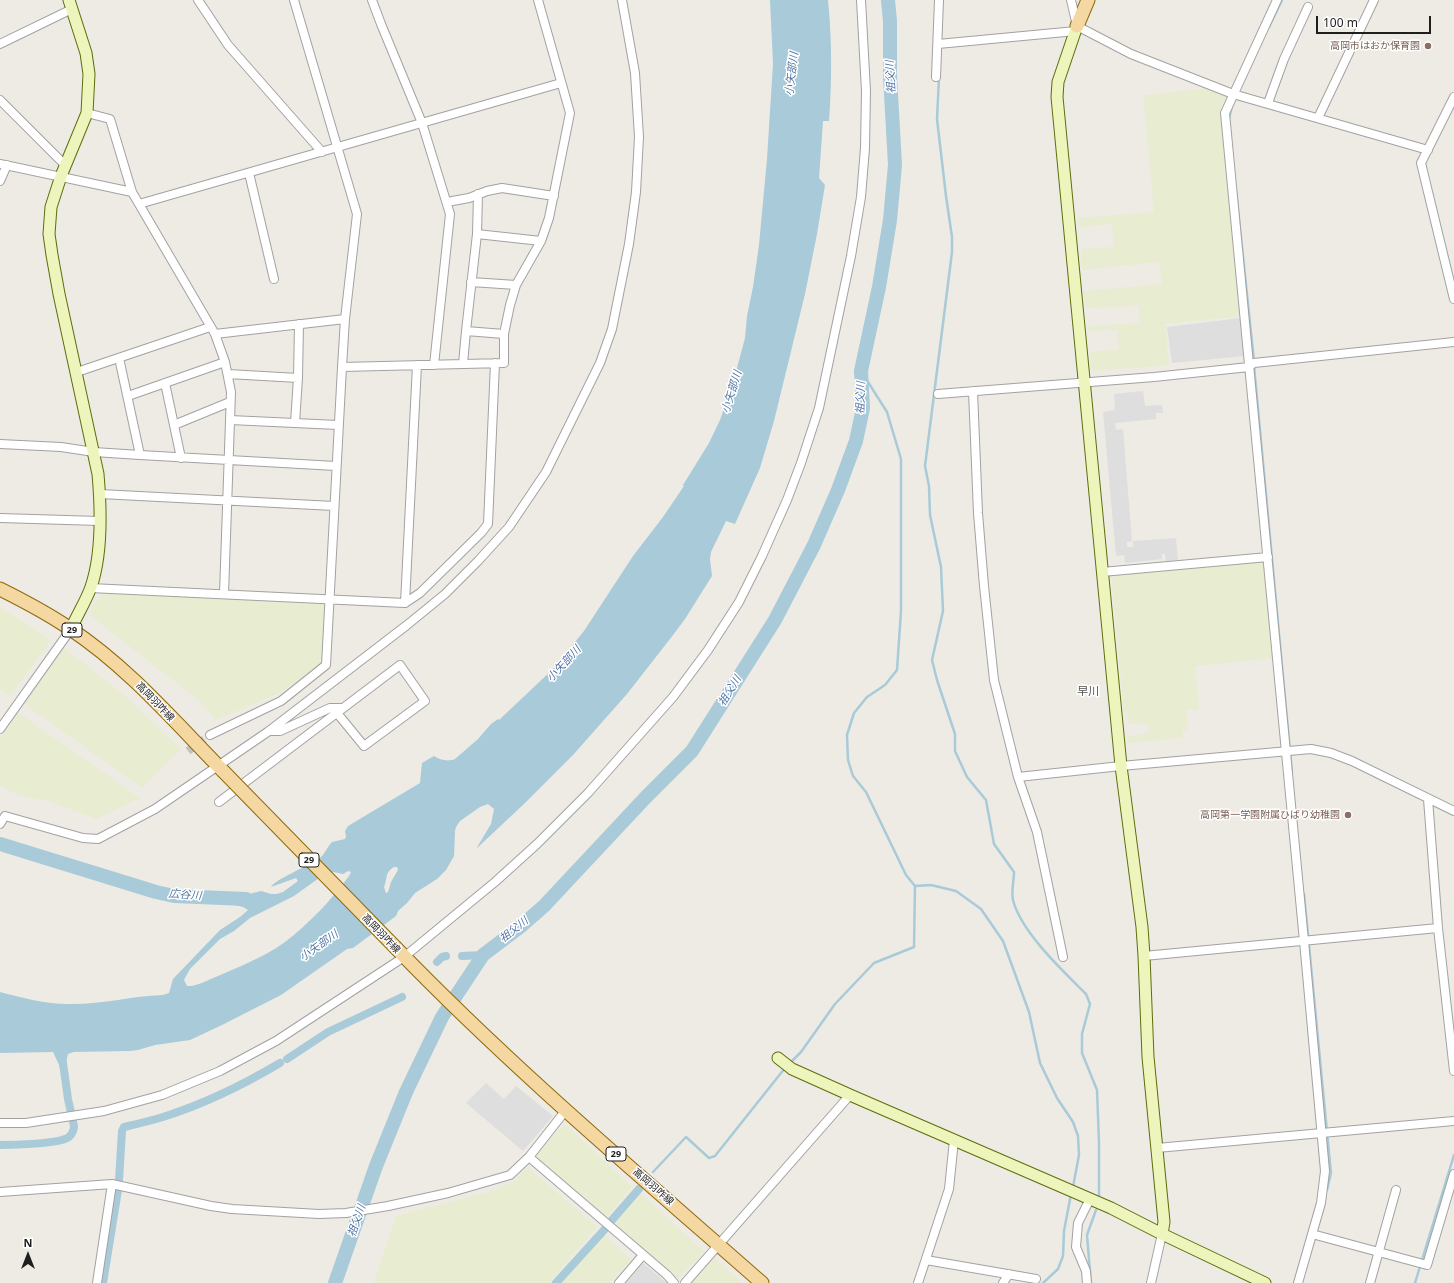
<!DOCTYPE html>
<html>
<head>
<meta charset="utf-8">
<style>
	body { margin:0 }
	#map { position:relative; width:1454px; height:1283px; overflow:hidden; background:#eeebe4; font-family:"Noto Sans",sans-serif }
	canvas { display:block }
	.north { position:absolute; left:8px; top:1235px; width:40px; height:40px; -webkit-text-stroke:3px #fff; paint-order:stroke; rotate:0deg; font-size:11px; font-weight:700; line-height:16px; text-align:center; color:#1e1e1e }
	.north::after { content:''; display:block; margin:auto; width:14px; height:18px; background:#1e1e1e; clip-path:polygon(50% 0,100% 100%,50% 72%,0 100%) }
	.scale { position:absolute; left:1316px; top:16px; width:115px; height:18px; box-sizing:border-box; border:2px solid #1e1e1e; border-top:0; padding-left:5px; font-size:12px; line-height:14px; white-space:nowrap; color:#1e1e1e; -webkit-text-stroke:3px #fff; paint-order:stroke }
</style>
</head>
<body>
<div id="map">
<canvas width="1454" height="1283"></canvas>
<div class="north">N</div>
<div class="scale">100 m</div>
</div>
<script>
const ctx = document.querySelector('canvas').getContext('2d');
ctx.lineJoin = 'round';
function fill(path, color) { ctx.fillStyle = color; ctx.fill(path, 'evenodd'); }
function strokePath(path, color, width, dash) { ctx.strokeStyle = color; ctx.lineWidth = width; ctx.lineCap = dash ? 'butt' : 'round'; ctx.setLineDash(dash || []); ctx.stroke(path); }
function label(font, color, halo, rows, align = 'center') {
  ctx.font = font + ' "Noto Sans","Noto Sans JP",sans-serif'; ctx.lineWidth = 3; ctx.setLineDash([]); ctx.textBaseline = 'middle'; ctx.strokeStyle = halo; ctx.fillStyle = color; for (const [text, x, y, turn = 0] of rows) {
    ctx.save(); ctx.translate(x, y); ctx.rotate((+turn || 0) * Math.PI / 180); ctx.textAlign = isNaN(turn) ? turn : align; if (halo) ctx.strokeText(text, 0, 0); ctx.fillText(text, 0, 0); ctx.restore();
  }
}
fill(new Path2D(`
	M1213 88 1228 94 1221 107 1241 316 1165 324 1169 365 1094 371 1092 368 1090 352 1119 349 1117 330 1089 331 1088 326 1139 323V306L1086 308 1083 291 1162 284 1159 262 1082 270 1081 249 1114 247 1112 224 1079 227 1077 218 1154 212 1143 95Z
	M1265 559 1274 658 1195 666 1199 709 1186 710 1188 729 1182 731 1183 738 1128 743 1127 736 1149 733 1148 723 1129 724 1128 713H1124L1111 573Z
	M105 591 328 604 326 660 281 692 216 720 198 700 91 616V607Z
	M0 607 51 640 10 696 0 689Z
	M61 646 122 693 181 749 142 788 23 703Z
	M18 713 140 798 96 819 49 801 18 795 0 785V739Z
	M565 1124 632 1187 605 1219 537 1158V1153Z
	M527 1167 597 1227 549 1283H374L396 1216 495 1190 516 1180Z
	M641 1194 705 1252 676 1280 612 1226Z
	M605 1235 631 1260 609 1283H560Z
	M714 1258 742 1283H689Z`), '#e8ecd1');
fill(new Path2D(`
	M1241 318 1245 356 1172 363 1167 327Z
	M1143 391 1145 406 1162 405 1163 413H1156V419L1115 423 1116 430 1123 429 1132 541 1127 542V547H1133V541L1176 538 1178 560 1166 561 1165 554H1162V559L1125 563 1124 555 1116 556 1103 412 1115 410 1114 394Z
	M486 1083 504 1099 516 1086 553 1116 523 1151 466 1103Z
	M643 1263 663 1280 667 1283H626Z`), '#dedede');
fill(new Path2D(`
	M770 0H828C832 40 832 81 829 121H823L819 178 825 185 817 234 805 294 774 421 760 468 735 524 726 521 711 552 710 559 712 576 685 619 670 639 627 694 573 755 525 803 476 849 491 824 494 809 488 804 480 807 460 821 456 827 455 831 454 856 446 870 437 879 415 893 407 903 398 911 396 916 353 948 347 949 281 995 222 1025 190 1040 155 1045 138 1050 130 1051 74 1052 68 1054 65 1066 60 1067 53 1052 0 1053V992C24 998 48 1005 73 1004 103 1004 133 996 163 995L169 993 173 979 220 930 240 917 248 910 243 907 227 903 228 892H240L249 894 261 891 271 894H277L283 892 298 881 296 878 271 887C275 879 311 865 320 858 325 854 327 847 332 842L345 839 346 836 345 831 348 826 420 783 422 763 434 756C440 760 448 762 455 759L478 739 491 724 498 719 499 720 553 669 584 631 633 556 663 517 684 486 683 485 709 443 720 420 733 383 745 338 747 316 753 287 759 245 767 159 773 64ZM394 867H397L398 870 391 882 388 892 386 893 384 887C388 878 384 873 394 867ZM348 871 351 872 349 876C331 900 310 923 285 942 262 959 228 971 202 983L192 986H187L184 980 190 969 220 939 234 931 250 918 294 896 319 878 333 872 343 874Z`), '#a8cad9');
strokePath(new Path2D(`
	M1269 27 1282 0
	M939 78 937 119 946 196 952 237V252L925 466 929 486 930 515 941 567 943 611 932 660 937 680 955 734V751L967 777 986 800 994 844 1014 872C1014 880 1011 892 1013 900 1021 932 1063 971 1086 994L1090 1004 1082 1034V1053L1097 1090 1099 1143V1196
	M1229 119 1232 106
	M1236 191 1254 361
	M1254 366 1292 773
	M915 886 931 885 956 891 981 909 1003 941 1029 1012 1040 1063 1057 1098 1073 1122 1078 1136 1079 1155 1073 1187
	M1304 894 1331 1173 1327 1190
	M790 1063 801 1052 835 1004 874 963 914 947 915 886 906 875 866 792 853 776 848 760 847 735 854 713 867 697 885 685 897 670 901 611V459L887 412 861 371
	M653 1172 686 1137 709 1158 715 1156 785 1068
	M1043 1283 1058 1269 1063 1256 1064 1231 1071 1194
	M1091 1283 1087 1235 1096 1210
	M1415 1283 1454 1155`), '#a8cad9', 2.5);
strokePath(new Path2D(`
	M462 956 483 955
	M437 962 442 957 446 956
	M287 1059 328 1032 402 997
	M0 1145C13 1145 59 1144 69 1137 72 1134 74 1130 74 1126L68 1099 62 1056
	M119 1180 122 1131 124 1127C137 1124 150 1121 163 1117 204 1104 243 1085 280 1063
	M612 1220 639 1189
	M103 1283 118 1190
	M556 1283 605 1229`), '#a8cad9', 8);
strokePath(new Path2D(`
	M0 844 156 892 174 896 246 899
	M335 1283 376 1166 406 1092 442 1017 483 955 520 927 544 906 646 797 692 751 775 620 814 545 838 490 856 441 863 408 861 371 879 287 890 220 895 165 890 76V21L888 0`), '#a8cad9', 14);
strokePath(new Path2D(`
	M188 751 210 735`), '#c4c2bc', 8, [8, 4]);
const street = new Path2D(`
	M198 0 228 45 322 152
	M372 0 381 24 422 123 450 214 434 365
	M1071 0 1077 26 1131 54 1233 94 1428 150
	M1277 0 1225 113 1304 941 1325 1171 1321 1203 1298 1283
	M0 44 72 9
	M938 44 1076 31
	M936 77 939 0
	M1454 97 1421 163 1454 299
	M0 100 65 165
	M1268 103 1284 59 1308 7
	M87 113 110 119 132 192 215 334 225 362 231 392 224 594
	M1318 118 1374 0
	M0 164 132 192
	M249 173 274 279
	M0 181 7 165
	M447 202 469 198 487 191 502 188 554 196
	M139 204 561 83
	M477 234 541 241
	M471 282 516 285
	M466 331 477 234 478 194
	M215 334 345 319
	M119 358 140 455
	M463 364 466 331 504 334
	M342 367 504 363V334L510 305 516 285 541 241 549 218 570 113 538 0
	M77 372 210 327
	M228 374 298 378
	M165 383 181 458
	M973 391 978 513 984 586 994 680 1018 777 1037 832 1063 957
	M938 394 1154 377 1249 367 1254 363 1454 342
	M128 396 225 362
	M230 420 338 425
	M295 423 298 378 299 324
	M174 425 230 402
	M0 444 61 447 94 452 140 455 336 466
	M100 494 334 506
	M0 518 99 521
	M1102 572 1268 557
	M90 588 405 603 420 593 481 533 488 524 495 363
	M405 603 417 365
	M0 729 71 629
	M269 731H280L330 708H343
	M210 735 281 701 326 665 342 367 345 319 357 214 294 0
	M1018 777 1121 766 1311 749 1331 753 1352 761 1454 811
	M1428 799 1438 928 1454 1071
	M219 802 400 665 425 701 364 746 337 713
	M0 824 5 816 83 838 98 839 155 809 269 731 407 625 445 594 478 561 509 527 546 472 600 363 612 329 629 244 636 192 639 137 635 73 622 0
	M1144 956 1438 928
	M0 1123H26L104 1111 162 1095 220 1071 276 1041 404 957 495 882 537 844 588 793 673 697 708 650 739 602 762 556 787 500 801 463 819 408 851 256 861 197 865 148 866 91 861 0
	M1157 1148 1454 1121
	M529 1157 667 1275 674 1283
	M0 1192 112 1184 211 1206 232 1209 319 1214 346 1213 388 1206 448 1193 510 1175 529 1157 566 1110
	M1312 1234 1427 1265 1454 1174
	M926 1260 1036 1279
	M97 1283 112 1184
	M619 1283 643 1255
	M685 1283 850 1095
	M918 1283 949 1189 954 1140
	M1003 1283 1009 1274
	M1087 1283 1086 1271 1076 1247 1078 1223 1090 1199
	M1151 1283 1162 1234
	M1370 1283 1396 1190`);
const secondary = new Path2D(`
	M69 0 86 53 89 74 87 113 61 176 51 207 49 234 52 255 59 294 98 474C101 508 102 555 91 587 86 601 77 615 71 629
	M1077 26 1058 82 1057 97 1121 766 1142 927 1144 956 1148 1057 1164 1222 1162 1234
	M778 1058 792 1069 850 1095 1111 1208 1162 1234 1265 1283`);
const primary = new Path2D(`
	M1077 26 1088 0
	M0 589C24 601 47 613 69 628 128 667 174 721 223 771
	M396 948C511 1067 638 1174 762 1283`);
strokePath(street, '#a2a2a2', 10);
strokePath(secondary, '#5c6d0d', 13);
strokePath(primary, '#8d6a0b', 15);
strokePath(street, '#fff', 8);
strokePath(secondary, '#eef5bc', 11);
strokePath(primary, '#f5d7a2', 13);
const primaryBridge = new Path2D(`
	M223 771 396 948`);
strokePath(primaryBridge, '#8d6a0b', 15, []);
strokePath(primaryBridge, '#f5d7a2', 13);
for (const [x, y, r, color] of [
	[1428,46,4,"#8d6e63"],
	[1348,815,4,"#8d6e63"]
]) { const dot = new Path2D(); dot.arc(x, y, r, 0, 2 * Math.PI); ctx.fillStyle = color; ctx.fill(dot); strokePath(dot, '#fff', 1.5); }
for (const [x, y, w] of [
	[72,630,20],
	[309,860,20],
	[616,1154,20]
]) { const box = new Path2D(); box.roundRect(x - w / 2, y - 7, w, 14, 3); ctx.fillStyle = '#fff'; ctx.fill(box); strokePath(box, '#1e1e1e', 1); }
label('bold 9px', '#1e1e1e', null, [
	["29",72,630],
	["29",309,860],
	["29",616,1154]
]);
label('10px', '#785e54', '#fff', [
	["高岡市はおか保育園",1420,46],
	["高岡第一学園附属ひばり幼稚園",1340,815]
], 'right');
label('10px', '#1e1e1e', '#fff', [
	["高岡羽咋線",155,702,46],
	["高岡羽咋線",381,934,46],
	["高岡羽咋線",653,1187,41]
]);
label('italic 11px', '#5176a6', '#fff', [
	["小矢部川",792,74,-83],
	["祖父川",891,77,-93],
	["小矢部川",732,392,-73],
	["祖父川",861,398,-89],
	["小矢部川",564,664,-47],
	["祖父川",730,691,-58],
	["広谷川",185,895,4],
	["祖父川",514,930,-39],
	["小矢部川",319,946,-35],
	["祖父川",357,1221,-71]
]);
label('11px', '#515151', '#fff', [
	["早川",1088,692]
]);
</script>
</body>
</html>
